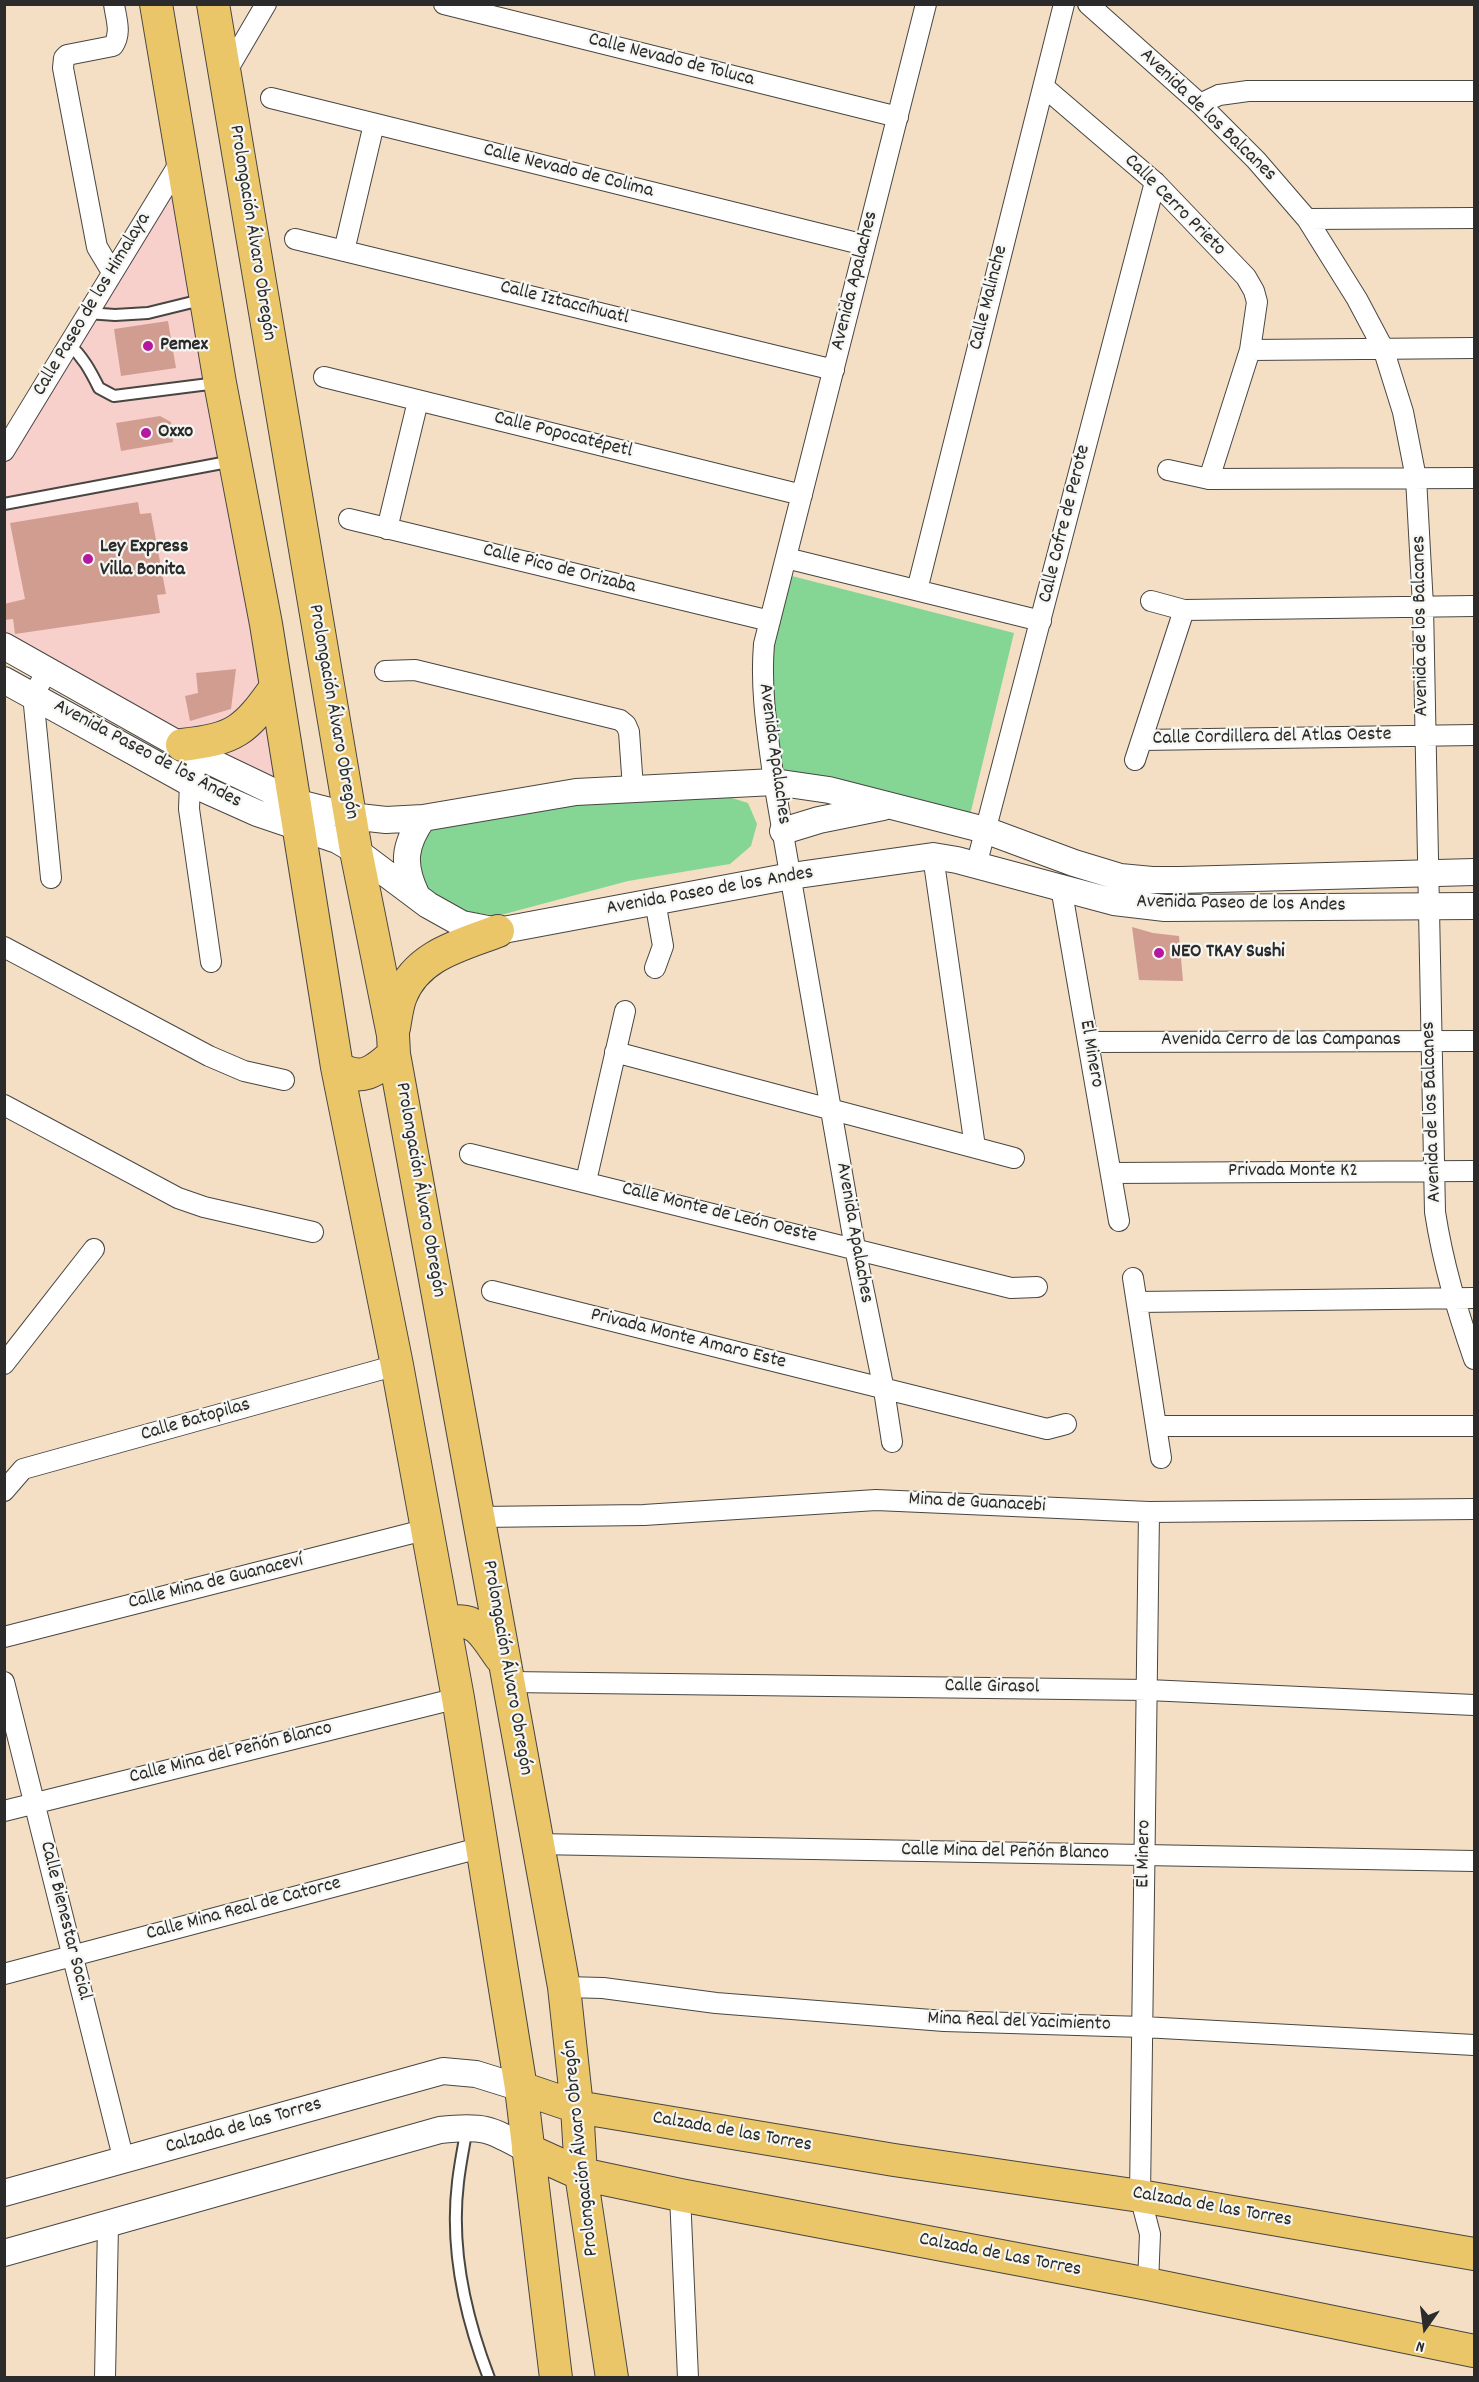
<!DOCTYPE html>
<html>
<head>
<meta charset="utf-8">
<style>
	body { margin:0 }
	#map { position:relative; width:1479px; height:2382px; overflow:hidden; background:#f4dfc4; font-family:Dekko,sans-serif }
	canvas { display:block }
	.frame { position:absolute; inset:0; border:6px solid #2b2b2b; pointer-events:none }
	.north { position:absolute; left:1395px; top:2298px; width:60px; height:60px; -webkit-text-stroke:4px #f6f6f2; paint-order:stroke; rotate:194deg; font-size:16px; font-weight:700; line-height:24px; text-align:center; color:#2b2b2b }
	.north::after { content:''; display:block; margin:auto; width:21px; height:27px; background:#2b2b2b; clip-path:polygon(50% 0,100% 100%,50% 72%,0 100%) }
</style>
</head>
<body>
<div id="map">
<canvas width="1479" height="2382"></canvas>
<div class="frame"></div>
<div class="north">N</div>
</div>
<script>
const ctx = document.querySelector('canvas').getContext('2d');
ctx.lineJoin = 'round';
function fill(path, color) { ctx.fillStyle = color; ctx.fill(path, 'evenodd'); }
function strokePath(path, color, width, dash) { ctx.strokeStyle = color; ctx.lineWidth = width; ctx.lineCap = dash ? 'butt' : 'round'; ctx.setLineDash(dash || []); ctx.stroke(path); }
function label(font, color, halo, rows, align = 'center') {
  ctx.font = font + ' Dekko,sans-serif'; ctx.lineWidth = 4.5; ctx.setLineDash([]); ctx.textBaseline = 'middle'; ctx.strokeStyle = halo; ctx.fillStyle = color; for (const [text, x, y, turn = 0] of rows) {
    ctx.save(); ctx.translate(x, y); ctx.rotate((+turn || 0) * Math.PI / 180); ctx.textAlign = isNaN(turn) ? turn : align; if (halo) ctx.strokeText(text, 0, 0); ctx.fillText(text, 0, 0); ctx.restore();
  }
}
fill(new Path2D(`
	M182 159 295 802 5 645V458Z`), '#f7d0cc');
fill(new Path2D(`
	M788 575 1014 633 970 815 779 772 767 669Z
	M719 794 748 803 757 824 751 846 730 864 628 881 497 916 452 909 417 886V847L427 831 553 807Z`), '#85d595');
fill(new Path2D(`
	M168 321 176 368 121 376 114 329Z
	M160 416 171 422 173 442 121 451 116 423Z
	M138 502 140 514 151 513 166 594 157 595 160 613 15 634 13 619 4 620V604L25 599 10 523Z
	M236 669 231 709 190 721 185 696 198 693 196 673Z
	M1132 927 1153 933 1179 936 1183 981 1139 980Z`), '#d29d91');
const service = new Path2D(`
	M87 313 115 315 148 313 205 299
	M68 343C83 357 90 370 99 388L114 396 217 383
	M4 504 233 461
	M467 2127C464 2145 460 2164 458 2182 450 2248 465 2316 489 2378`);
const minor = new Path2D(`
	M444 4 898 117
	M1088 4 1200 104 1256 160 1307 219 1357 299 1383 348 1403 412 1416 478 1423 606 1435 1212C1443 1264 1457 1310 1474 1359
	M225 74 266 4
	M1044 87 1155 182 1246 277 1254 291 1257 302 1250 350 1209 479
	M271 98 865 245
	M1200 104 1219 95 1248 91H1474
	M1307 219 1474 218
	M295 239 834 370
	M344 251 374 124
	M112 272 97 247 63 68 64 58 67 55 113 46C122 33 116 19 114 4
	M1250 350 1474 348
	M324 377 802 495
	M4 451 182 159
	M1168 470 1209 479 1474 478
	M349 519 770 621
	M387 529 418 401
	M786 558 1041 621
	M917 590 1064 4
	M1151 601 1184 610 1474 606
	M48 670 33 695 51 878
	M385 671 415 670 620 720 626 725 629 732 633 788
	M1142 740 1474 735
	M201 757 190 783 189 809 211 962
	M1135 760 1184 610
	M933 856 975 1147
	M976 866 1155 182
	M1061 887 1119 1221
	M655 901 663 946 655 968
	M4 947 209 1056 244 1071 284 1080
	M1088 1042 1474 1041
	M615 1052 1014 1158
	M4 1105 178 1198 204 1207 313 1232
	M470 1154 1011 1288 1037 1287
	M1111 1173 1474 1171
	M586 1181 625 1011
	M1133 1278 1161 1458
	M492 1291 1047 1429 1066 1424
	M1137 1302 1474 1298
	M4 1364 94 1249
	M1156 1426H1474
	M892 1442 884 1390 855 1248 774 782C768 736 760 691 764 644L926 4
	M4 1491 23 1469 397 1365
	M479 1517 644 1515 876 1500 1149 1512 1474 1509
	M4 1637 428 1529
	M4 1682 124 2161
	M509 1682 1148 1690 1474 1705
	M4 1811 458 1698
	M536 1844 1474 1861
	M4 1974 483 1847
	M564 1987 603 1988 716 2003 944 2021 1143 2027 1474 2045
	M680 2195 688 2378
	M1148 2284 1150 2234 1140 2196 1149 1512
	M105 2378 108 2225`);
const tertiary = new Path2D(`
	M4 646 201 757 295 802 350 816 386 820 423 818 576 792 774 782 829 790 985 830 1074 863 1120 877 1152 880H1180L1474 872
	M4 680 190 783 257 813 337 840 356 851 428 905 462 924 498 931 791 876 933 856 957 860 1114 902 1165 908 1474 906
	M783 831 819 820 883 807
	M416 894C402 864 404 845 423 818
	M4 2193 443 2071 476 2074 521 2088
	M4 2253 440 2130C485 2125 490 2129 528 2150`);
const primary = new Path2D(`
	M156 4 220 383 266 624 337 1067 397 1365 458 1698 521 2088 556 2378
	M213 4 356 851 393 1035 394 1054 564 1987 577 2107 581 2174 612 2378
	M182 745C235 739 245 731 276 687
	M394 1028C396 1017 397 1006 401 996 417 955 461 945 498 931
	M337 1067C362 1083 375 1071 394 1054
	M447 1635 454 1622C478 1617 488 1641 501 1658
	M521 2088 577 2107 894 2160 1140 2196 1474 2254
	M528 2150 581 2174 680 2195 1148 2284 1474 2351`);
strokePath(service, '#494642', 14);
strokePath(minor, '#494642', 22);
strokePath(tertiary, '#494642', 28);
strokePath(primary, '#494642', 34);
strokePath(service, '#fff', 10);
strokePath(minor, '#fff', 20);
strokePath(tertiary, '#fff', 26);
strokePath(primary, '#ebc669', 32);
for (const [x, y, r, color] of [
	[148,346,6,"#b5179e"],
	[146,433,6,"#b5179e"],
	[88,559,6,"#b5179e"],
	[1159,953,6,"#b5179e"]
]) { const dot = new Path2D(); dot.arc(x, y, r, 0, 2 * Math.PI); ctx.fillStyle = color; ctx.fill(dot); strokePath(dot, '#f6f6f2', 2); }
label('20px', '#2b2b2b', '#f6f6f2', [
	["Calle Nevado de Toluca",671,61,14],
	["Avenida de los Balcanes",1207,116,44],
	["Calle Nevado de Colima",568,172,14],
	["Calle Cerro Prieto",1174,206,45],
	["Prolongación Álvaro Obregón",251,233,81],
	["Avenida Apalaches",856,281,-76],
	["Calle Malinche",990,298,-76],
	["Calle Iztaccíhuatl",564,304,14],
	["Calle Paseo de los Himalaya",93,305,-59],
	["Calle Popocatépetl",563,436,14],
	["Calle Cofre de Perote",1066,524,-76],
	["Calle Pico de Orizaba",559,570,14],
	["Avenida de los Balcanes",1422,626,-91],
	["Prolongación Álvaro Obregón",332,712,80],
	["Calle Cordillera del Atlas Oeste",1272,738,-1],
	["Avenida Apalaches",773,754,82],
	["Avenida Paseo de los Andes",147,755,28],
	["Avenida Paseo de los Andes",710,892,-10],
	["Avenida Paseo de los Andes",1241,905,1],
	["Avenida Cerro de las Campanas",1281,1041],
	["El Minero",1090,1054,80],
	["Avenida de los Balcanes",1433,1112,-92],
	["Privada Monte K2",1293,1172],
	["Prolongación Álvaro Obregón",419,1190,80],
	["Calle Monte de León Oeste",719,1214,14],
	["Avenida Apalaches",853,1233,80],
	["Privada Monte Amaro Este",688,1340,14],
	["Calle Batopilas",196,1421,-16],
	["Mina de Guanacebi",977,1504,3],
	["Calle Mina de Guanaceví",216,1583,-14],
	["Prolongación Álvaro Obregón",506,1668,80],
	["Calle Girasol",992,1688,1],
	["Calle Mina del Peñón Blanco",231,1754,-14],
	["Calle Mina del Peñón Blanco",1005,1853,1],
	["El Minero",1145,1854,-89],
	["Calle Mina Real de Catorce",244,1910,-15],
	["Calle Bienestar Social",64,1921,76],
	["Mina Real del Yacimiento",1019,2023,2],
	["Calzada de las Torres",244,2127,-16],
	["Calzada de las Torres",732,2133,10],
	["Prolongación Álvaro Obregón",582,2148,-96],
	["Calzada de las Torres",1212,2208,10],
	["Calzada de Las Torres",1000,2256,11]
]);
label('bold 20px', '#2b2b2b', '#f6f6f2', [
	["Pemex",160,346],
	["Oxxo",158,433],
	["Ley Express",100,548],
	["Villa Bonita",100,571],
	["NEO TKAY Sushi",1171,953]
], 'left');
</script>
</body>
</html>
